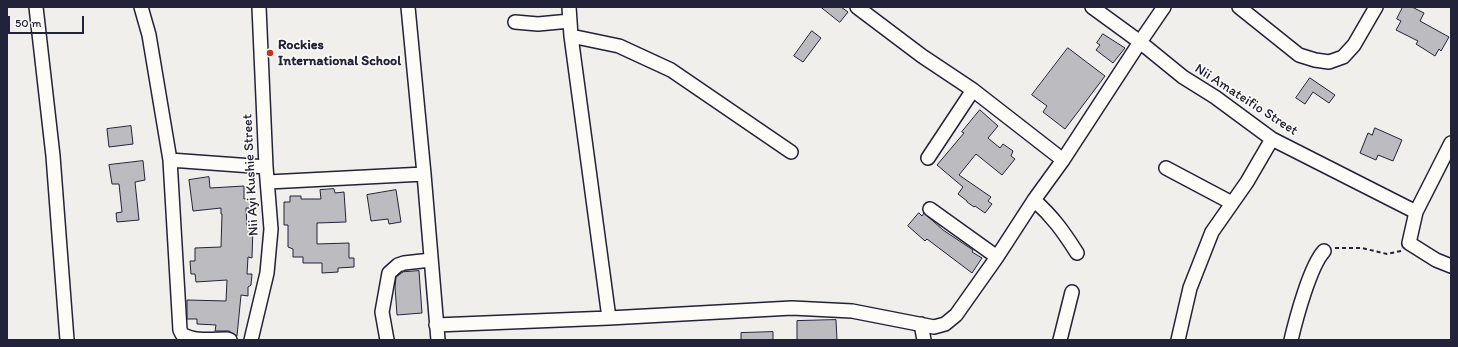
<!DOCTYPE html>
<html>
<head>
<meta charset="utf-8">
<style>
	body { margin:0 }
	#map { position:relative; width:1458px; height:347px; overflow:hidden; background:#f0efec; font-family:Itim,sans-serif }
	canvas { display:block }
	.frame { position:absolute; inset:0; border:8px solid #22223b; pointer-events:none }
	.scale { position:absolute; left:8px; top:16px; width:76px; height:18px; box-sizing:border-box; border:2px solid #22223b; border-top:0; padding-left:5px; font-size:12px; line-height:14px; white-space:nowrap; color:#22223b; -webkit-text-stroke:3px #fdfcf7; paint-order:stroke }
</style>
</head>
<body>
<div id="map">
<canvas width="1458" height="347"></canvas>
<div class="frame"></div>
<div class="scale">50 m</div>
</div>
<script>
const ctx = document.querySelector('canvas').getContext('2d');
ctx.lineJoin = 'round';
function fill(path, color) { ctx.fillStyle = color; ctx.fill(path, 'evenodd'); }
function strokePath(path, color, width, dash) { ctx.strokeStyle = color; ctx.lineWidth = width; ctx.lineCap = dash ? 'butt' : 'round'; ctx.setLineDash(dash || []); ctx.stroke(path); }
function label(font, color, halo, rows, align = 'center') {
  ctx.font = font + ' Itim,sans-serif'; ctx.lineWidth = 3; ctx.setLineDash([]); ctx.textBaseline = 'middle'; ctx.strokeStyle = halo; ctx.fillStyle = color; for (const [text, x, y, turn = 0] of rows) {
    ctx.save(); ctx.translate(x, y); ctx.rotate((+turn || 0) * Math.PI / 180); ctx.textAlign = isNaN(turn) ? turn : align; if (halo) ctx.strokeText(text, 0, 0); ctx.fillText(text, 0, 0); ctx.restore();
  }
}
const building = new Path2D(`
	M821 7H841L848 12 840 22Z
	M1403 7H1412L1424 13 1420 21 1449 37 1441 51 1439 49 1435 56 1416 44 1418 41 1396 30 1401 21 1397 19Z
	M812 31 821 38 803 62 794 56Z
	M1103 34 1125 48 1113 63 1096 50 1100 45 1097 43Z
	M1068 48 1105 76 1065 129 1043 112 1047 106 1032 95Z
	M1310 78 1335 95 1329 103 1313 92 1305 104 1296 98Z
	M980 110 998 126 988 138 1000 148 1003 144 1013 151 1011 156 1015 159 1002 175 976 154 959 175 991 197 988 201 992 204 985 213 975 206 974 207 967 202V201L958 194 963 187 937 165 964 133 962 132Z
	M131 126 133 144 109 147 107 129Z
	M1375 128 1402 140 1393 161 1378 155 1376 160 1360 153 1368 133 1372 135Z
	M143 161 145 180 135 182 139 220 117 222 116 213 122 212 119 184H112L109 165Z
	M209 177 210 188 244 186V199L250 198 251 208H246L247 226H253L252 258 248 257 247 274H252L251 285 248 287V296L241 295 237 336 229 331H215L216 325 197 324V319H187V300L226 301 227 280 196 282 195 274H191L190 261H195V248L221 247 222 214H221V208L193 211 189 180Z
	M334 189 335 193 344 192 346 222 317 223V244L349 243V258H354V267L338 268V272L322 273V263H303V257H293V249L288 247V225H284V202H290V196H301V199H321L320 190Z
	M396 190 401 222 389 224 388 219 371 221 367 195Z
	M919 213 922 216 924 213 943 230 973 250 972 252 982 258 972 273 927 239 925 241 908 226Z
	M419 271 422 313 397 315 395 287 396 277 403 272Z
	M836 320 837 340H797V321Z
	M773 332V340H741V333Z`);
fill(building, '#bcbcc0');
strokePath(building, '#22223b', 1);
const minor = new Path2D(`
	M36 7 53 156 67 340
	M141 7 149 35 170 160 180 330 182 334C195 342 212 339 227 339L230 340
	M408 7 424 174 438 340
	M569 7 571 36 609 318
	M857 7 922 56 973 90 1063 160
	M1092 7 1140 42 1183 77 1215 97 1272 139 1416 212
	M1239 7 1299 55 1315 60 1329 62 1343 57 1354 45 1376 7
	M515 22 538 24 570 21
	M571 36 619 46 671 70 791 152
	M1451 143 1416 212 1409 243 1436 260 1451 266
	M928 158 973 90
	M170 160 266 167
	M1166 168 1232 203
	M268 182 424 174
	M1034 200C1053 217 1063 231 1077 253
	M930 209 997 257
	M921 324 924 340
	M436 325 609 318 792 308 852 311 934 327 945 324 956 315 997 257 1034 200 1063 160 1140 42 1164 7
	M251 340 267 273 271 229 266 167 259 7
	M387 340 382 312 389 273 398 265 404 263 431 260
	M1060 340 1072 292
	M1178 340 1190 288 1212 232 1247 182 1272 139
	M1291 340C1296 319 1310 266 1324 251`);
strokePath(minor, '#22223b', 16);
strokePath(new Path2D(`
	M1335 248H1362L1387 254 1401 251`), '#22223b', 2, [4, 3]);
strokePath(minor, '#fdfcf7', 13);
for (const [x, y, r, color] of [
	[270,53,4,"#c8321e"]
]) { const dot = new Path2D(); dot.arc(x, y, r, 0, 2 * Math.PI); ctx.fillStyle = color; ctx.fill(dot); strokePath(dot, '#fdfcf7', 1.5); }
label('bold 14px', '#22223b', '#fdfcf7', [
	["Rockies",278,45],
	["International School",278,61]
], 'left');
label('14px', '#22223b', '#fdfcf7', [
	["Nii Amateifio Street",1246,100,33],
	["Nii Ayi Kushie Street",251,175,-93]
]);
</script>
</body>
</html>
